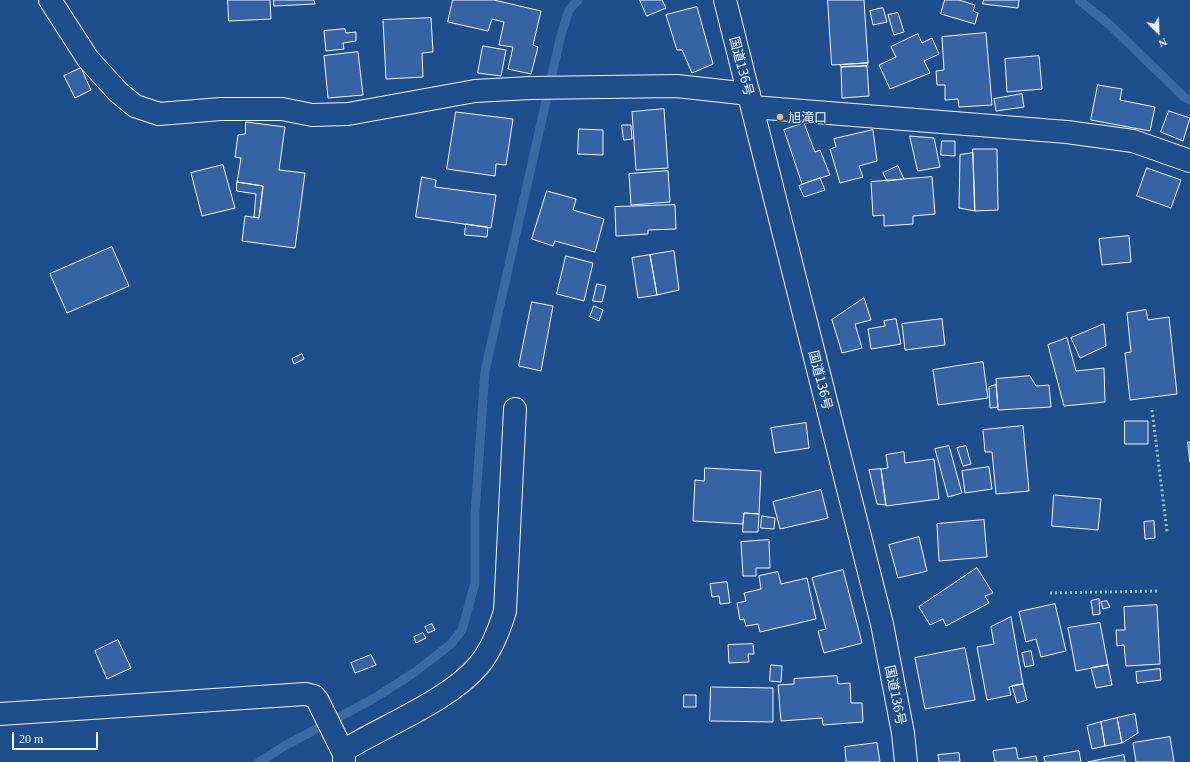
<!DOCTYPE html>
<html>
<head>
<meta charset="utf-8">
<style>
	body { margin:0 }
	#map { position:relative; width:1190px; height:762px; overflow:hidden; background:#1f4e8c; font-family:Georgia,serif }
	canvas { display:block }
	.north { position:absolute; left:1138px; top:12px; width:40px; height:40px; -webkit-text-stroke:3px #1f4e8c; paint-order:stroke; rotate:156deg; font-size:11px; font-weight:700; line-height:16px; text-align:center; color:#f2f6ff }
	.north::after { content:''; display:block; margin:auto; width:14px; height:18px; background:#f2f6ff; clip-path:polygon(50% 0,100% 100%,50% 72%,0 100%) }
	.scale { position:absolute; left:12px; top:732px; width:86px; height:18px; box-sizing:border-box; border:2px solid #f2f6ff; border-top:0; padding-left:5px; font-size:12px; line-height:14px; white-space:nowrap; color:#f2f6ff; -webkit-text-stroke:3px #1f4e8c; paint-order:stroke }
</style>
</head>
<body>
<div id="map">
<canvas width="1190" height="762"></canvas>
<div class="north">N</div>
<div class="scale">20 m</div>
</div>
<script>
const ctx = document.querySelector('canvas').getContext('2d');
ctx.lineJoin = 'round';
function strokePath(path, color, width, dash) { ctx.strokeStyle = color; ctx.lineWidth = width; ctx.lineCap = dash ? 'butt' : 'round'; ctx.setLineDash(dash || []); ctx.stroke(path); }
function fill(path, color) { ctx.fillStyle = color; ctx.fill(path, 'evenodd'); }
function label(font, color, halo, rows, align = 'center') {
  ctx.font = font + ' Georgia,"Noto Sans JP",serif'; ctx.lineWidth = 3; ctx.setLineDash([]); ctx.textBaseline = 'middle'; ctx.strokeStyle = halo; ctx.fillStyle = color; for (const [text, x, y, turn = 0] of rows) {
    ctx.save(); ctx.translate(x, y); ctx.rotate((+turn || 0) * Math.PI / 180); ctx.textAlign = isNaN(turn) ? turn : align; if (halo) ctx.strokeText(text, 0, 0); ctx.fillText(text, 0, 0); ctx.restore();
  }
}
strokePath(new Path2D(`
	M1079 0 1111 26 1184 97 1190 100
	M259 762 286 745 373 699 415 672 451 644 462 630 475 583V514L485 371 561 35 569 10 578 0`), '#3b69a3', 9);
const building = new Path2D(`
	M228 0H270L271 19 229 21Z
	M274 0H314L315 4 274 6Z
	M453 0H494L541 11 533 45 538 47 531 74 508 69 513 47 499 45 504 22 492 19 488 31 448 22Z
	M640 0H662L666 8 647 16Z
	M828 0H864L868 63 832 65Z
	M945 0H959L975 5 973 11 978 13 975 24 941 14Z
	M984 0H1019L1018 8 983 4Z
	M697 7 713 64 692 73 682 50H677L666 15Z
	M883 8 887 22 873 25 870 11Z
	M898 13 904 32 894 35 888 15Z
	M431 18 433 52 422 53 423 77 386 79 383 20Z
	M345 29 346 33 356 32V41L343 43 344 49 326 51 324 31Z
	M986 33 992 105 959 107 958 99 945 100V85H937L936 71 944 70 942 37Z
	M918 34 922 43 932 38 939 54 924 61 930 73 890 89 879 65 896 57 891 47Z
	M483 46 506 50 501 76 478 73Z
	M358 52 363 95 328 98 324 56Z
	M1039 56 1042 89 1007 92 1005 59Z
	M868 63 867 66 841 67 840 65Z
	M867 66 869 96 842 98 841 67Z
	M81 68 91 90 75 98 64 76Z
	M1098 85 1122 89 1120 100 1155 107 1150 131 1091 120Z
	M1022 94 1024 107 996 111 994 99Z
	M664 109 668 168 636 170 632 112Z
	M1169 111 1190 118 1183 141 1161 132Z
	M456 112 513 119 506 165 496 164 495 176 447 169Z
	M246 122 285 127 279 170 305 173 295 248 242 241 245 216 259 218 263 186 237 182 241 158 235 157 238 135 245 134Z
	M804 123 815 152 820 150 830 175 802 184 784 130Z
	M622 125H631L632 139 624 140Z
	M579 129 603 130V155L578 154Z
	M873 130 877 161 859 166 863 177 840 183 830 149 836 147 834 139Z
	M910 136 934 138 940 167 918 171Z
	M942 141H955V156L941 155Z
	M973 149H997L998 210 975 211Z
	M973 153 975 211 959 208 960 155Z
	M223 165 235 208 202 216 191 173Z
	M898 166 904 179 887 181 883 173Z
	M1147 168 1181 180 1171 208 1137 196Z
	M668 171 670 202 631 205 629 174Z
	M422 177 436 180 435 187 496 195 491 228 416 217Z
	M932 177 935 214 913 216V224L884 226V215L873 216 871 182Z
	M820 178 825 190 804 197 799 186Z
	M237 182 263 186 259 218 254 217 256 194 237 191Z
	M547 191 576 199 573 210 604 219 595 252 555 241 553 246 532 239Z
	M675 205 676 229 648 230V234L616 236 615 207Z
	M466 224 488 227 487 237 465 235Z
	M1129 236 1131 262 1102 265 1099 239Z
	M112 247 129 286 67 313 50 274Z
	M674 251 679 290 657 295 650 255Z
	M650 255 657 295 638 298 632 258Z
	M566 256 593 263 584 301 557 294Z
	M597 284 606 286 602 302 593 301Z
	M864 298 871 320 855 324 862 348 842 353 832 320Z
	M532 302 553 306 541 371 519 366Z
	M594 306 603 310 599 321 590 317Z
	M1146 310 1148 320 1169 317 1177 394 1130 400 1125 353 1131 352 1127 313Z
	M896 319 901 344 871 349 868 329 885 326 884 321Z
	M942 319 945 345 905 350 902 324Z
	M1104 324 1106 346 1080 358 1071 338Z
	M1067 338 1076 371 1104 368 1105 402 1064 406 1048 345Z
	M302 354 304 359 294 364 292 359Z
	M983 362 988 398 938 405 933 370Z
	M1030 376 1036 386 1049 385 1051 407 998 410 996 379Z
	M996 385 998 407 990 408 989 387Z
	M1125 421H1148V444H1125Z
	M806 423 809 448 775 453 771 428Z
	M1023 426 1029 491 996 494 992 452H985L983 430Z
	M1188 442H1190V462Z
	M949 446 962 493 948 497 935 449Z
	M966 446 971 464 963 466 957 448Z
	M904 452 905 463 934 459 939 499 886 506 881 469 888 468 886 455Z
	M989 467 992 489 965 493 962 471Z
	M705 468 761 471 759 514 744 513 743 524 693 521 695 480 704 481Z
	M881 469 886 505 877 504 869 470Z
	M821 490 828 518 780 529 773 502Z
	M1054 495 1101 499 1098 530 1052 526Z
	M744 513 759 514 758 532H743Z
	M762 516 775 518 774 529 761 528Z
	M984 520 987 557 939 561 937 524Z
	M1154 521 1155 538 1145 539 1144 522Z
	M919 537 927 571 898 578 889 545Z
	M769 540 770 568H756V576H743L741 542Z
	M977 568 993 593 985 596 989 603 946 626 943 619 930 625 919 607Z
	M843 570 862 643 824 653 818 631 826 629 812 578Z
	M778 572 781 584 807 578 816 619 760 632 758 624 746 626 744 619 740 620 737 603 746 601 744 593 761 589 759 576Z
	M727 582 730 603 720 604 719 596 712 597 710 584Z
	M1099 599 1100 614 1093 615 1091 601Z
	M1107 601 1110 607 1103 609 1101 602Z
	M1055 604 1066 651 1041 657 1036 639 1026 642 1019 612Z
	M1157 605 1160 664 1126 666 1124 645 1117 646 1116 630H1125L1124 607Z
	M1011 617 1023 684 1009 687 1011 695 987 700 977 647 994 644 991 627Z
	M1100 623 1108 665 1076 671 1068 628Z
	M432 624 435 630 428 633 425 627Z
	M423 633 426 638 416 643 414 637Z
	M118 640 131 668 107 679 95 651Z
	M753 644 754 654H748L749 662 729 663 728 645Z
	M965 648 975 700 925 709 915 658Z
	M1031 651 1034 665 1025 667 1022 653Z
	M371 655 376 665 355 673 351 663Z
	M771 665 782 666 781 682 770 681Z
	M1108 665 1112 685 1096 688 1091 668Z
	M1160 669 1161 680 1137 683 1136 672Z
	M837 676 838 684 850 683 851 703H862L863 722 823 725 822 718 781 721 778 685 794 684V679Z
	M1023 684 1027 700 1017 703 1012 686Z
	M711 687 773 688V722L710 721Z
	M684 695H696V707H684Z
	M1135 714 1138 733 1122 743 1117 718Z
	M1117 718 1122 743 1105 746 1101 722Z
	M1101 722 1105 746 1092 749 1087 726Z
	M1170 737 1174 762H1136L1133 743Z
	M877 743 880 762H846L845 747Z
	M1016 748 1018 759 1036 756 1037 762H995L993 751Z
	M1079 751 1081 762H1045L1044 757Z
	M959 753 960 762H939L938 755Z
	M1124 755 1125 762H1088Z`);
fill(building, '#3563a3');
strokePath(building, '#f2f6ff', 1);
const minor = new Path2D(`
	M50 0 88 59 118 92 135 106 159 114 221 109H282L312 115 348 114 475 91 530 88 677 86 749 94
	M753 107 1067 132 1133 141 1190 161
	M0 714 305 694 314 696 318 701 344 754V762
	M343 751C383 726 449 701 479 665 492 649 499 631 505 611L515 409`);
const highway = new Path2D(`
	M725 0 882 624 903 733 906 762`);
strokePath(minor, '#f2f6ff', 24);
strokePath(highway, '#f2f6ff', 24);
strokePath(minor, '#1f4e8c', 22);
strokePath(highway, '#1f4e8c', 22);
strokePath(new Path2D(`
	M1152 410 1167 532
	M1050 593 1157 591`), '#97c8a6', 3, [2, 3]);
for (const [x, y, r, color] of [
	[780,117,4,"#ffb74d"]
]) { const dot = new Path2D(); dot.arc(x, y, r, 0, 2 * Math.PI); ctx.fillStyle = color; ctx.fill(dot); strokePath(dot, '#1f4e8c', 1.5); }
label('13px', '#f2f6ff', '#1f4e8c', [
	["国道136号",742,66,75],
	["国道136号",821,380,76],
	["国道136号",896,695,79]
]);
label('13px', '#f2f6ff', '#1f4e8c', [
	["旭滝口",788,117]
], 'left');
</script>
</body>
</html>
